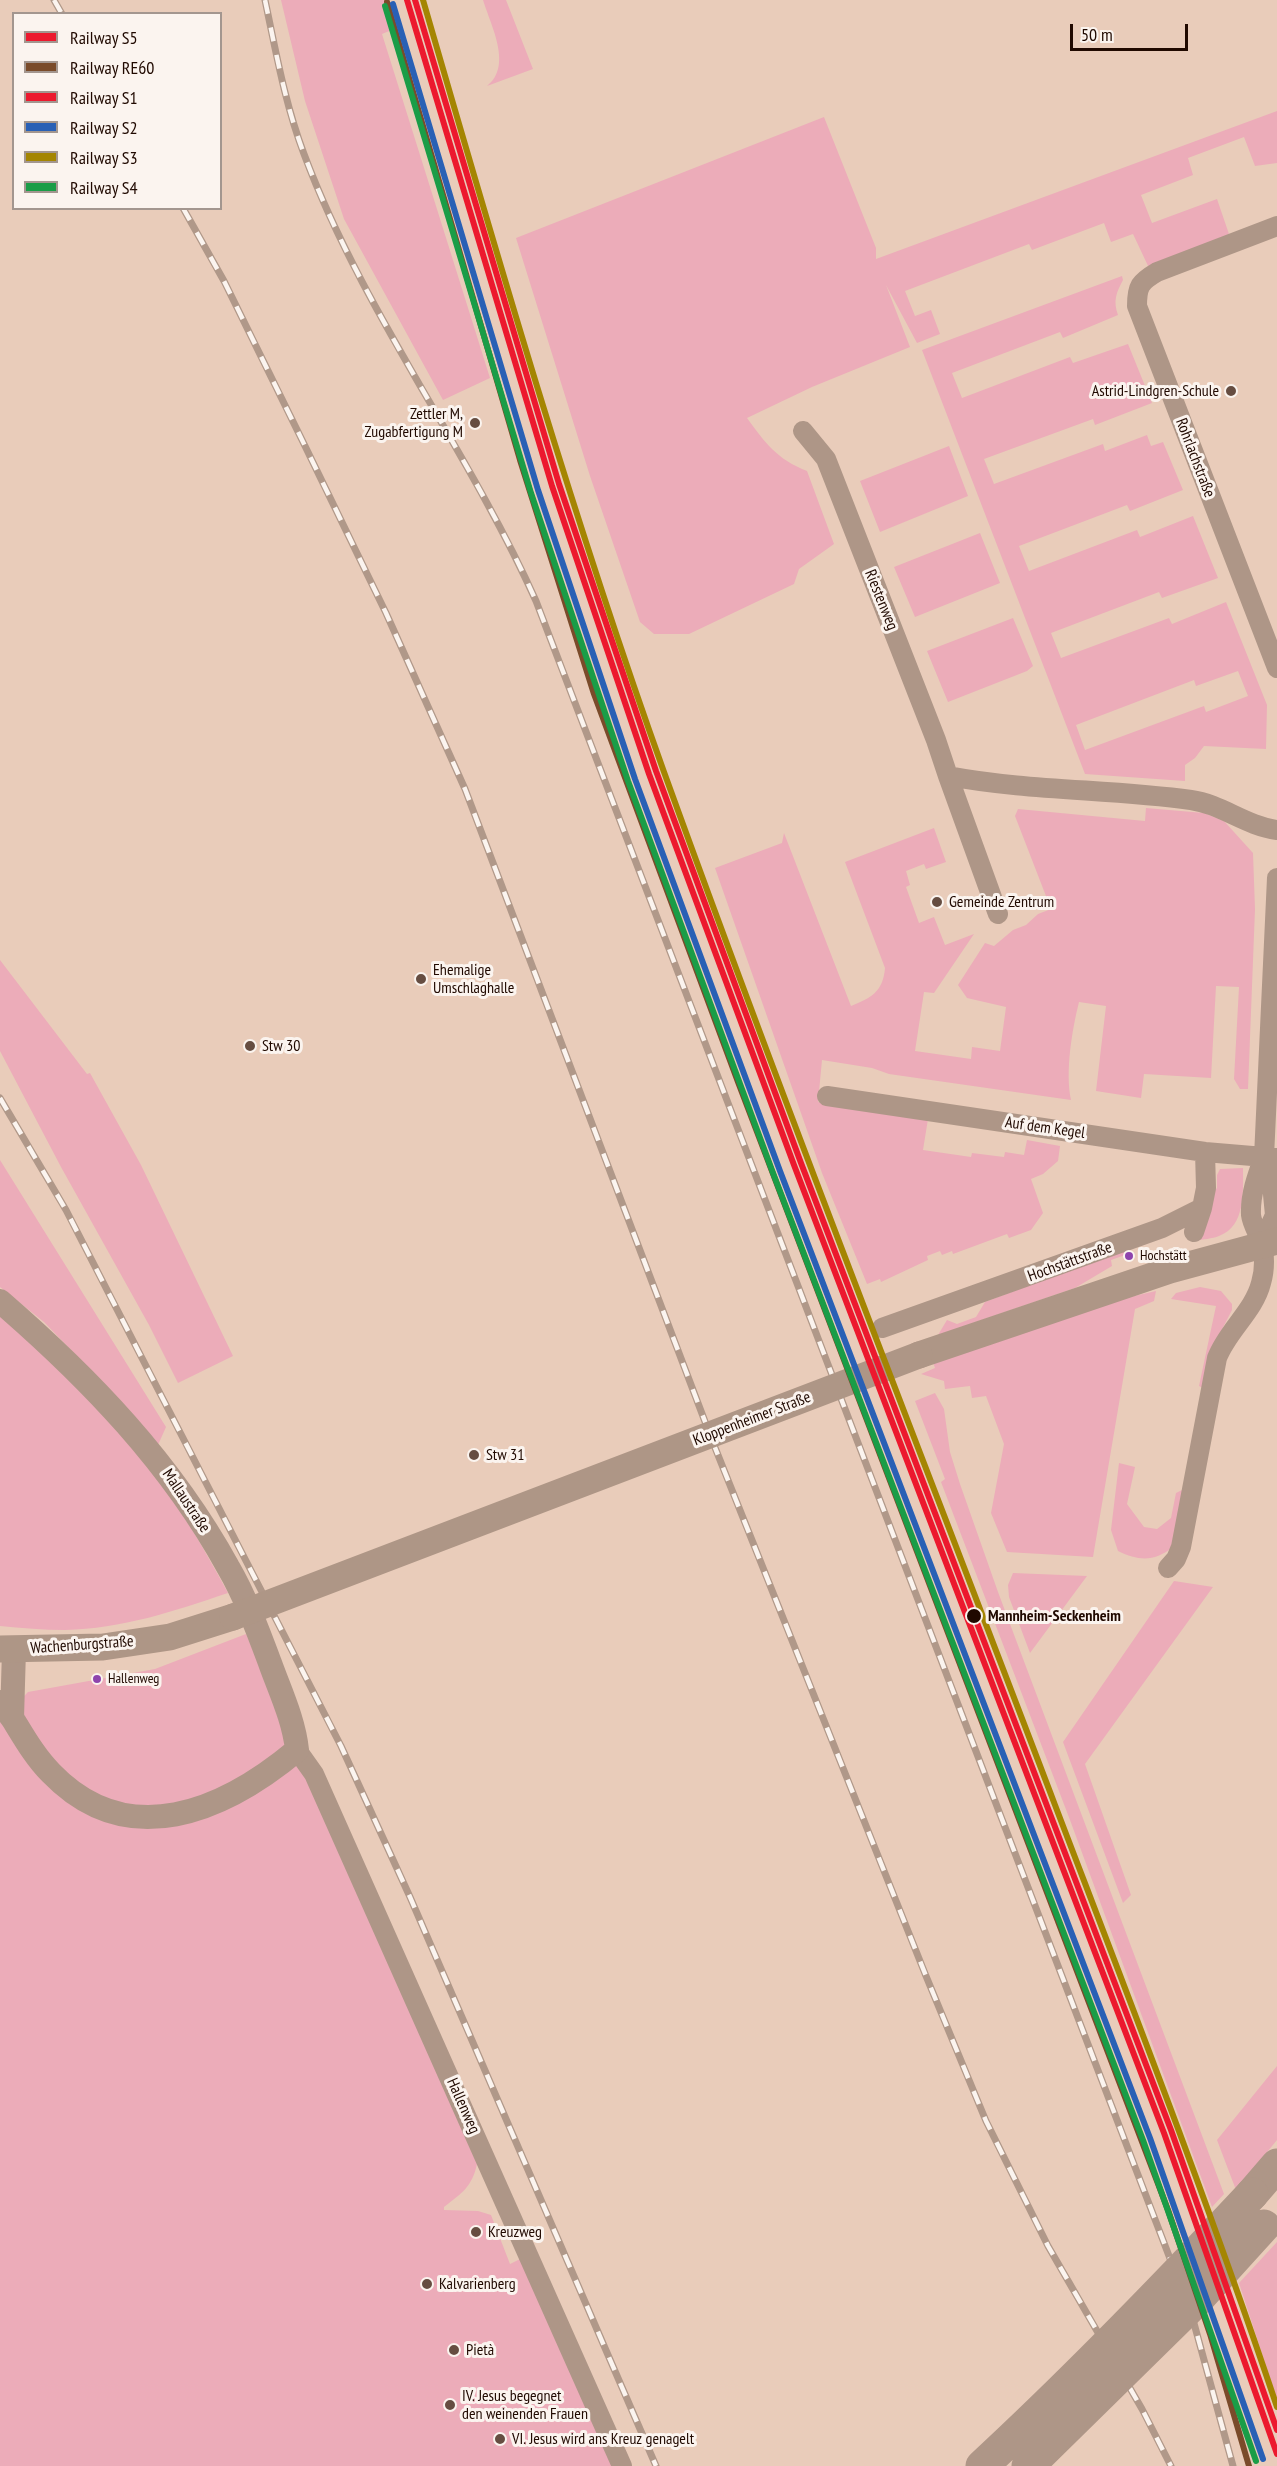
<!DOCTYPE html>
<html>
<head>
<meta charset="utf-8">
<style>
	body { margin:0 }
	#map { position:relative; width:1277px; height:2466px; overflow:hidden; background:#e9ccba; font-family:"PT Sans Narrow",sans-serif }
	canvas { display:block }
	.legend { position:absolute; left:12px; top:12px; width:210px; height:198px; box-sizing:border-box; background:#fbf4ef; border:2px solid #a3968f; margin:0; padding:8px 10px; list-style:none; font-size:18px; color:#200900 }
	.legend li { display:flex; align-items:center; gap:12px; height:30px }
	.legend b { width:30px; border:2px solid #a3968f }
	.scale { position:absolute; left:1070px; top:24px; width:118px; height:27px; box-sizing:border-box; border:3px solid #200900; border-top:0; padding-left:8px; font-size:18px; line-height:21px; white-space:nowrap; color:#200900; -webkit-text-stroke:4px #fbf4ef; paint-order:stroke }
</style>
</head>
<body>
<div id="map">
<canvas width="1277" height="2466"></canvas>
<ul class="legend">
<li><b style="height:8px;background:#ec192e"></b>Railway S5</li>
<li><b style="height:8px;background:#7a4b2a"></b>Railway RE60</li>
<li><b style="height:8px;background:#ec192e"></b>Railway S1</li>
<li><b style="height:8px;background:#2960b5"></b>Railway S2</li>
<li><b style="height:8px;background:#a48502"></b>Railway S3</li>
<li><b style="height:8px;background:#1a9d47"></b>Railway S4</li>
</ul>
<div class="scale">50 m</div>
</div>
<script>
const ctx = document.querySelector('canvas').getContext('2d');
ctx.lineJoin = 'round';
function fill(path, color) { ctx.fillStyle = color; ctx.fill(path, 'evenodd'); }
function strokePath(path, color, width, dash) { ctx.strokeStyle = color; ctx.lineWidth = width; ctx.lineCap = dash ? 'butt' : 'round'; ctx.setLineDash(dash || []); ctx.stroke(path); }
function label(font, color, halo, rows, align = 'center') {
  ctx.font = font + ' "PT Sans Narrow",sans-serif'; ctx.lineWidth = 6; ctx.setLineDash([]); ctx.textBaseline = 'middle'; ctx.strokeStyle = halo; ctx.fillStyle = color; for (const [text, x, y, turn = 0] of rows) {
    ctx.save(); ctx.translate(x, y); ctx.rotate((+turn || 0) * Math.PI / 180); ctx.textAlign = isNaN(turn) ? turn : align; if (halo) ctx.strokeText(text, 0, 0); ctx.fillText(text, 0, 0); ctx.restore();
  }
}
fill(new Path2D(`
	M281 0H385L394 29 382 34 490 378 443 400 344 219 305 101Z
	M483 0H506L533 69 487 86C513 66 491 26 483 0Z
	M1277 111V163L1255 166 1244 137 1188 158 1193 175 1141 195 1152 223 1217 199 1230 237 1149 268 1133 234 1111 242 1104 223 1032 250 1029 244 905 291 915 316 931 310 940 334 917 343 886 285 910 347 812 387 747 418C766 444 777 459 807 471L834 544 799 569 794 584 689 634H654L640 622 590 476 516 238 824 117 876 248V259Z
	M1122 276 1123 280C1116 293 1113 301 1118 315L1063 338 1060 332 952 373 962 398 1070 357 1073 363 1128 344 1152 403 1095 425 1093 419 984 459 994 484 1103 444 1105 451 1147 435 1151 446 1163 442 1183 490 1130 511 1127 505 1019 546 1029 571 1137 530 1140 537 1193 516 1218 578 1162 598 1159 592 1051 633 1061 658 1169 618 1172 624 1226 602 1267 705 1266 749 1204 746 1195 758 1185 765V781L1085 774 922 350ZM1238 671 1248 696 1206 712 1204 706 1085 750 1076 725 1194 680 1196 686Z
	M949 446 968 496 880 532 860 481Z
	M980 533 1000 583 915 617 894 567Z
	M1013 618 1033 666 1027 671 948 702 927 651Z
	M1146 808 1204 813 1224 821 1253 853 1255 909 1248 1089H1240L1234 1079 1239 987 1216 986 1211 1078 1144 1074 1141 1098 1096 1091 1106 1006 1079 1002C1072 1030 1065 1072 1071 1100L889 1074 872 1068 822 1060 818 1102 928 1119 923 1150 971 1157 972 1153 1004 1157 1005 1152 1024 1155 1027 1140 1060 1146 1058 1161 1043 1174 1031 1179 1043 1213 1031 1230 1009 1238 1007 1234 953 1254 952 1251 942 1255 940 1251 927 1256 928 1260 881 1282 880 1279 867 1284 822 1173 715 868 782 843 784 833 851 1006C871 998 883 992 885 968L845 862 934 828 946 862 926 869 924 864 906 871 910 885 906 887 919 923 934 917 945 945 974 934 934 993 924 992 915 1051 971 1059 972 1047 1000 1051 1006 1007 967 998 958 985 985 943 994 946 1013 930 1026 925 1038 914 1051 909 1015 816 1018 809 1145 821Z
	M0 960 87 1074 90 1073 141 1165 233 1356 178 1383 149 1325 61 1167 0 1051Z
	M0 1160 166 1427 158 1445 118 1399 44 1322 0 1287Z
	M1243 1168C1243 1191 1246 1226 1219 1236 1212 1239 1203 1239 1196 1241L1211 1195 1217 1188V1175L1220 1169Z
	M1130 1247 1131 1253 1111 1260 1112 1266 1075 1288 938 1335 947 1320 957 1324 976 1317 985 1302Z
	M1200 1287 1221 1291 1232 1304V1310L1216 1341 1205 1389 1199 1386 1216 1306 1171 1299 1176 1293Z
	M1156 1291 1154 1301 1135 1309 1093 1557 1007 1552 991 1513 1004 1444 986 1396 972 1398 970 1386 945 1389 944 1381 921 1374 935 1368 933 1362 1108 1302Z
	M0 1310C53 1362 109 1413 154 1473 183 1511 205 1551 228 1593 175 1611 121 1629 65 1630 44 1630 21 1628 0 1626Z
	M935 1393 944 1409 950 1452 960 1484 998 1592 1224 2194 1212 2207 1070 1820 941 1482 945 1479 915 1401Z
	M1119 1463 1135 1467 1127 1504 1144 1527 1157 1529 1171 1518 1176 1493 1184 1489 1173 1547C1154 1562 1139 1561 1118 1551L1111 1530Z
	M1013 1573 1087 1576 1030 1653 1009 1597 1008 1585Z
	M1174 1581 1213 1587 1085 1764 1131 1895 1123 1903 1063 1742Z
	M246 1634 477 2164C472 2187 462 2193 444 2207V2210L478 2211 491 2215 510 2264 522 2258 616 2466H0V1711L7 1714 28 1692 155 1669Z
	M1277 2066V2140L1236 2190 1217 2140Z
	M1277 2242V2400L1239 2283Z`), '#ecacb9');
strokePath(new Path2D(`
	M1277 226 1157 272C1140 282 1137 286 1137 306L1277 668
	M803 431 826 459 936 740 948 776C1028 791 1110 789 1191 800 1221 804 1246 826 1277 830
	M948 776 998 914
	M827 1096 1205 1152 1276 1158
	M1194 1232 1202 1208
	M1262 1244 1275 1215 1272 1184 1264 1157
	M882 1328 1162 1228 1202 1208 1206 1188 1205 1152
	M1168 1568 1176 1559 1181 1547 1217 1358C1227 1331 1254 1311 1261 1283 1265 1270 1265 1253 1261 1241 1258 1233 1252 1224 1251 1215 1250 1195 1257 1176 1264 1157L1277 878
	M297 1750 314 1774 622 2466`), '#ae9687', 20);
strokePath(new Path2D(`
	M0 1301C89 1378 171 1463 228 1567 245 1596 258 1631 270 1663 280 1691 294 1720 297 1750 224 1811 128 1853 51 1773 36 1758 25 1739 14 1721 10 1714 4 1709 0 1702
	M12 1718 14 1650`), '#ae9687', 24);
strokePath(new Path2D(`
	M919 1355 1170 1270 1277 1241
	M0 1649 103 1647 170 1637 233 1617`), '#ae9686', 27);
strokePath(new Path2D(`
	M1252 2194 1277 2165`), '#ae9687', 33);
const rail = new Path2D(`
	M54 0 62 14
	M265 0C276 52 285 104 304 154 363 312 467 447 536 601L1192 2316 1233 2466
	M183 208 224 281 305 446 386 613 465 789 712 1440 926 1976 986 2121 1048 2246 1142 2409 1171 2466
	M0 1098 66 1210 341 1746 410 1897 656 2466`);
strokePath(rail, '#b09889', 7);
strokePath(rail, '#fbf4ef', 4.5, [14]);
strokePath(new Path2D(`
	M233 1617 919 1355`), '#ae9686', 27);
strokePath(new Path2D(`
	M982 2466C1076 2379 1165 2287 1252 2194
	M1028 2466 1196 2301 1264 2226`), '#ae9687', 33);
strokePath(new Path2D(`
	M407 0 552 486 649 774 794 1165 1164 2133 1277 2454`), '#ec192e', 6);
strokePath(new Path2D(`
	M387 2 520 460 594 694 738 1082 1168 2210 1210 2334 1249 2466`), '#7a4b2a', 6);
strokePath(new Path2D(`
	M415 0 559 484 656 771 801 1163 1171 2130 1277 2430`), '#ec192e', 6);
strokePath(new Path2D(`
	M393 4 538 490 635 779 780 1171 1150 2138 1263 2459`), '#2960b5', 6);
strokePath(new Path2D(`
	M423 0C498 259 573 518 664 772 789 1118 924 1461 1055 1805 1131 2004 1209 2204 1277 2407`), '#a48502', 6);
strokePath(new Path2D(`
	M385 6 531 493 628 781 773 1173 1143 2140 1256 2461`), '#1a9d47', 6);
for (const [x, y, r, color] of [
	[1231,391,6,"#664d41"],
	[475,423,6,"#664d41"],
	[937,902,6,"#664d41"],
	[421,979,6,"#664d41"],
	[250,1046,6,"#664d41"],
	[1129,1256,5,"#8e44ad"],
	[474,1455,6,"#664d41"],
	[974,1616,8,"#200900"],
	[97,1679,5,"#8e44ad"],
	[476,2232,6,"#664d41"],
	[427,2284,6,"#664d41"],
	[454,2350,6,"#664d41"],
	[450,2405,6,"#664d41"],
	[500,2439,6,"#664d41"]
]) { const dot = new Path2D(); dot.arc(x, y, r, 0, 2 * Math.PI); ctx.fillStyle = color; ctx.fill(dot); strokePath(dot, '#fbf4ef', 2); }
label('14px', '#200900', '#fbf4ef', [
	["Hochstätt",1140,1256],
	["Hallenweg",108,1679]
], 'left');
label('16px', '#200900', '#fbf4ef', [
	["Astrid-Lindgren-Schule",1219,391,"right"],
	["Zettler M,",463,414,"right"],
	["Zugabfertigung M",463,432,"right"],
	["Gemeinde Zentrum",949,902],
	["Ehemalige",433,970],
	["Umschlaghalle",433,988],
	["Stw 30",262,1046],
	["Stw 31",486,1455],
	["Kreuzweg",488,2232],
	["Kalvarienberg",439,2284],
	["Pietà",466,2350],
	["IV. Jesus begegnet",462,2396],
	["den weinenden Frauen",462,2414],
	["VI. Jesus wird ans Kreuz genagelt",512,2439]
], 'left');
label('16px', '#200900', '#fbf4ef', [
	["Rohrlachstraße",1195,458,69],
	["Riestenweg",881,600,68],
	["Auf dem Kegel",1045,1128,8],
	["Hochstättstraße",1070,1262,-20],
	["Kloppenheimer Straße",752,1419,-21],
	["Mallaustraße",186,1501,56],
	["Wachenburgstraße",82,1645,-4],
	["Hallenweg",463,2106,66]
]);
label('bold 16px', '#200900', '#fbf4ef', [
	["Mannheim-Seckenheim",988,1616]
], 'left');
</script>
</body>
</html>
